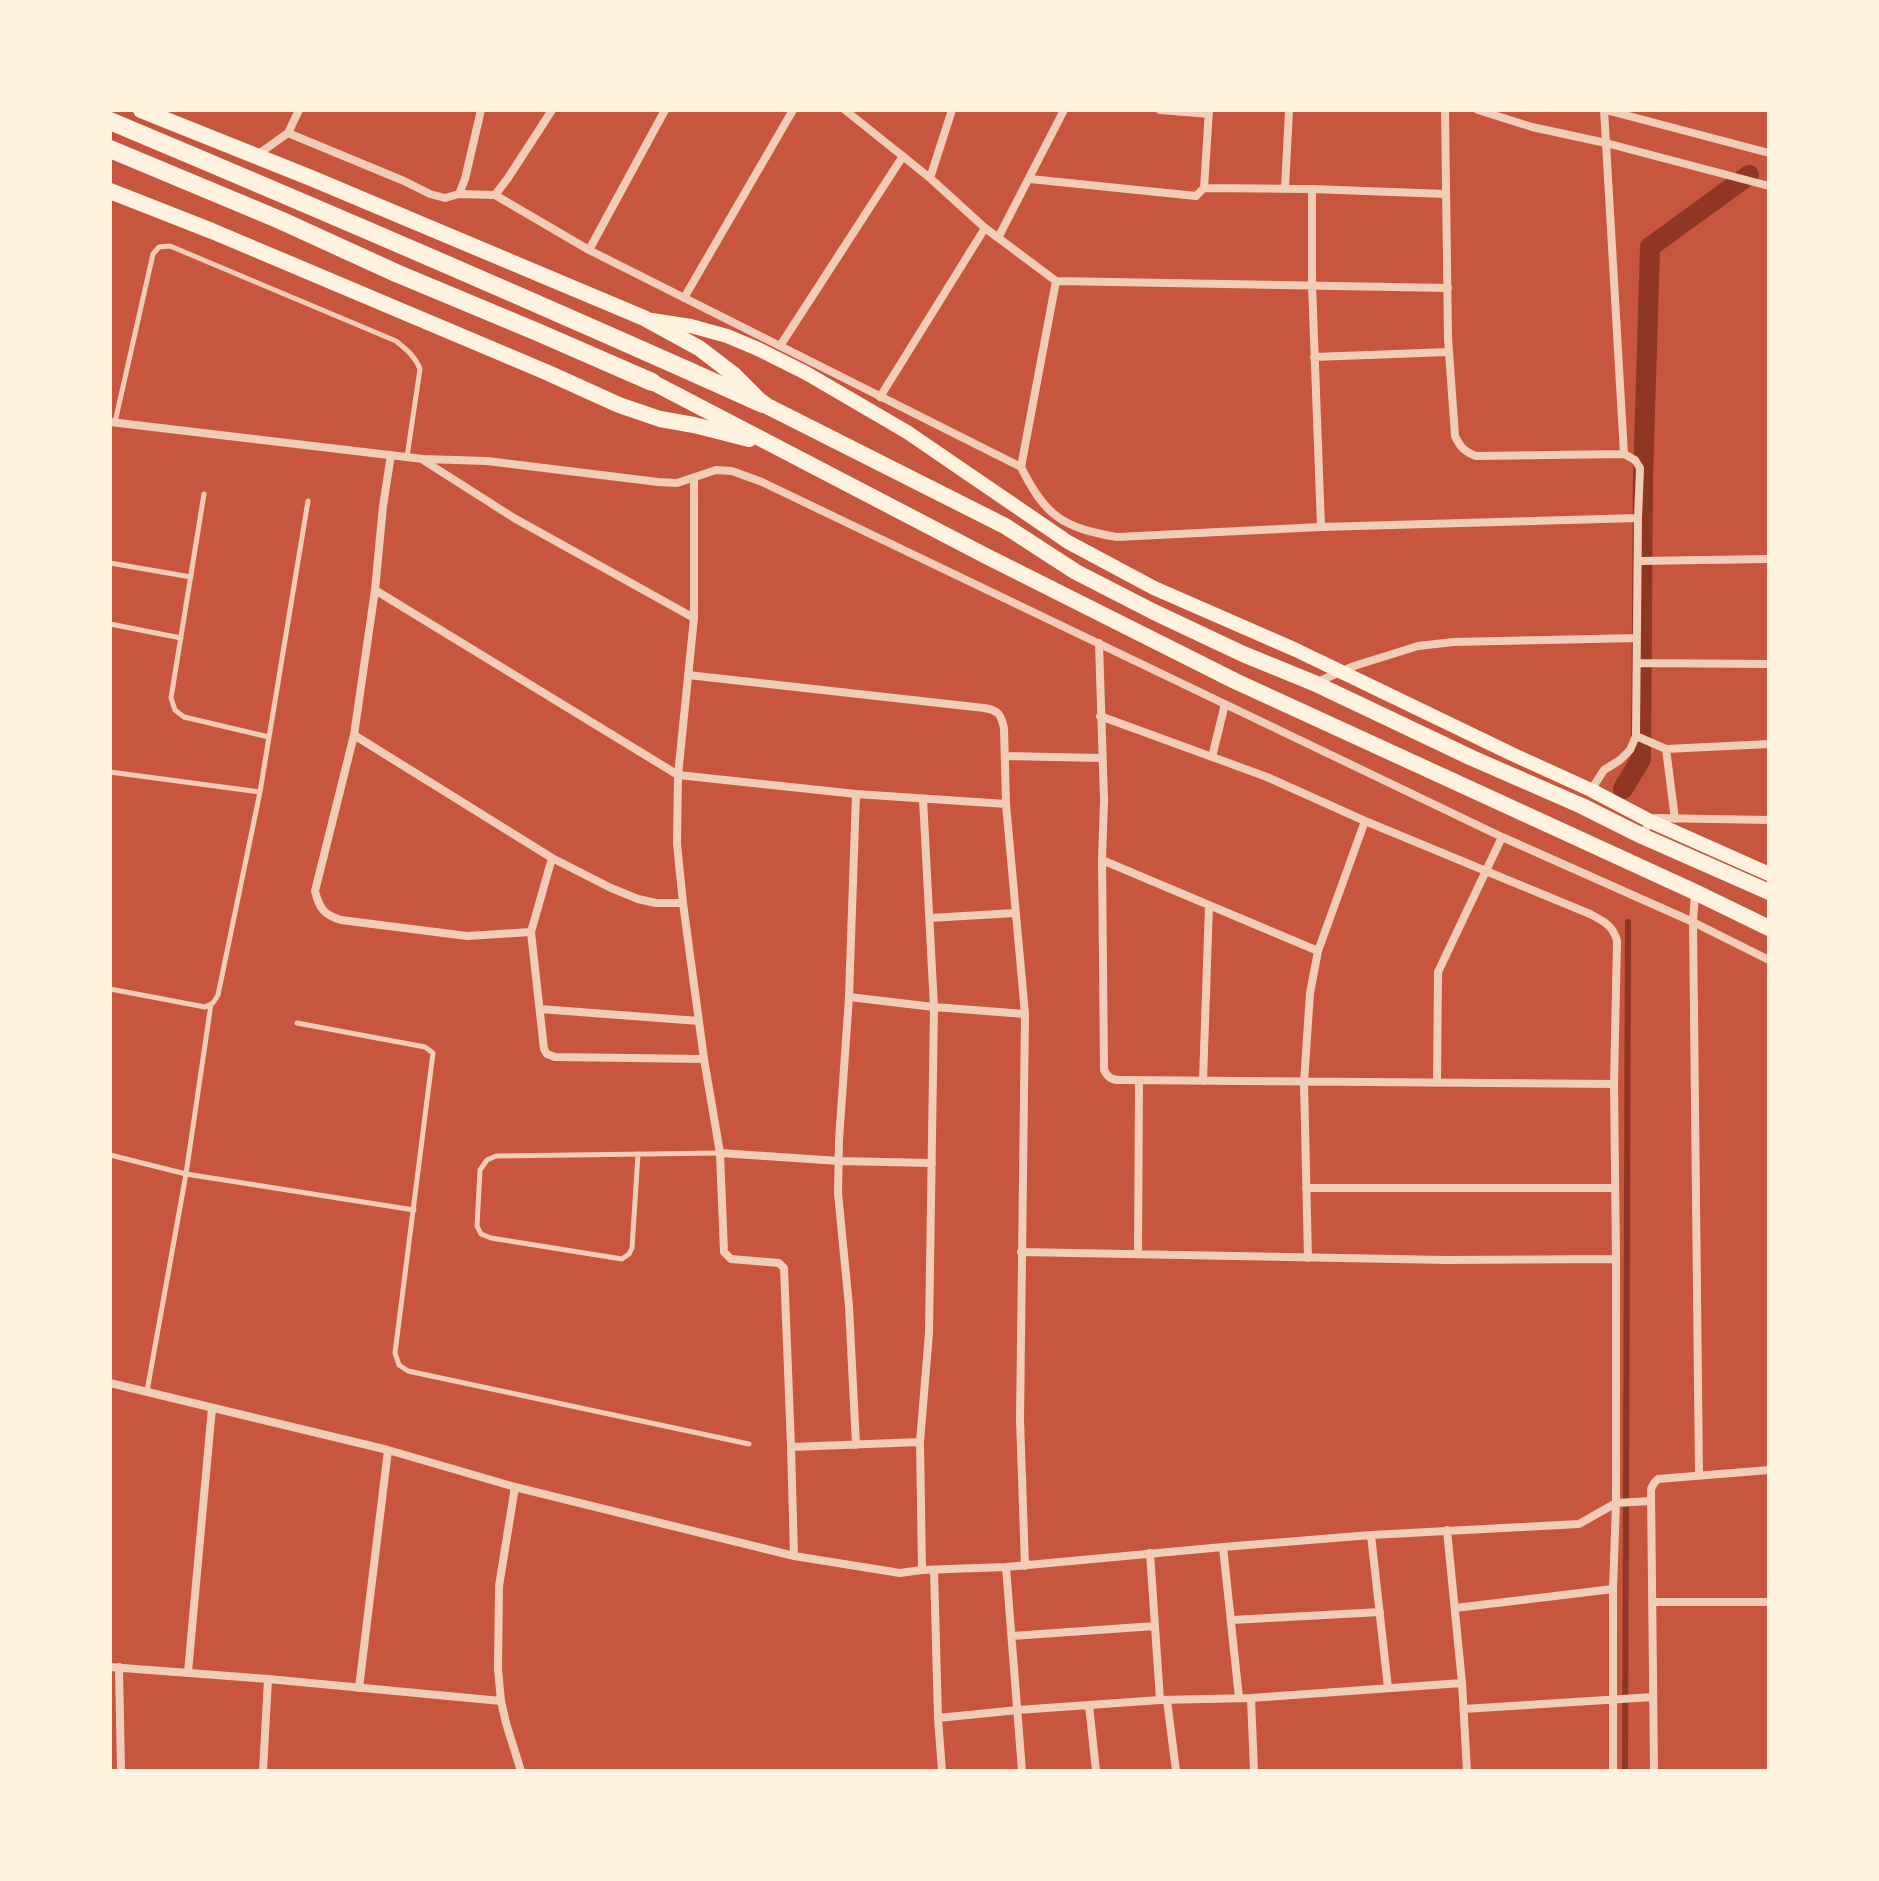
<!DOCTYPE html>
<html>
<head>
<meta charset="utf-8">
<style>
	body { margin:0 }
	#map { position:relative; width:1879px; height:1881px; overflow:hidden; background:#c8553d; font-family:"DM Sans",sans-serif }
	canvas { display:block }
	.frame { position:absolute; inset:0; border:112px solid #fff3e0; pointer-events:none }
</style>
</head>
<body>
<div id="map">
<canvas width="1879" height="1881"></canvas>
<div class="frame"></div>
</div>
<script>
const ctx = document.querySelector('canvas').getContext('2d');
ctx.lineJoin = 'round';
function strokePath(path, color, width, dash) { ctx.strokeStyle = color; ctx.lineWidth = width; ctx.lineCap = dash ? 'butt' : 'round'; ctx.setLineDash(dash || []); ctx.stroke(path); }
strokePath(new Path2D(`
	M1625 1771 1628 922`), '#8f3625', 6);
strokePath(new Path2D(`
	M1623 789 1641 759 1643 479 1650 247 1749 175`), '#8f3625', 20);
strokePath(new Path2D(`
	M115 422 153 254 159 247 170 246 396 341C407 350 415 356 420 369L407 457
	M204 494 171 698 175 710 184 717 269 737
	M110 563 191 577
	M110 624 181 638
	M110 772 260 792
	M110 989 205 1007 213 1003 218 995 260 792 308 501
	M297 1023 425 1047 433 1053 395 1353 399 1365 408 1371 749 1444
	M638 1154 632 1248 629 1254 622 1259 491 1238 481 1234 477 1226 480 1170 487 1160 496 1156 719 1153
	M110 1155 186 1174 414 1210
	M147 1391 186 1174 211 1004`), '#f1ccb7', 5);
strokePath(new Path2D(`
	M845 110 930 178 985 228 1056 281 1021 467
	M1160 110 1209 114
	M1445 110 1448 338 1455 436C1460 447 1465 452 1476 456L1624 454 1606 143 1532 127 1478 110
	M1604 110 1606 143 1769 186
	M1606 110 1769 153
	M288 133 404 181 430 194 445 198 459 194 465 179 481 110
	M257 155 288 133 299 110
	M930 178 952 110
	M1030 179 1196 196 1204 188 1209 110
	M1204 188 1312 189 1446 194
	M1285 188 1289 110
	M1312 189V284L1321 527
	M459 194 495 195 508 178 552 110
	M495 195 589 250 1021 467C1045 516 1063 528 1117 537L1321 527 1638 518 1640 468 1635 460 1624 454
	M998 238 1064 110
	M589 250 665 110
	M1056 281 1448 288
	M684 298 793 110
	M780 346 903 156
	M1314 357 1449 352
	M880 397 985 228
	M110 422 423 459 487 461 658 482 677 483 716 470 732 471 762 482 1502 837 1693 922 1769 960
	M391 455 383 506 375 590 354 735 315 891C319 908 324 915 341 920L467 936 531 932 552 858
	M423 460 514 518 694 618
	M694 478V618L678 775 677 844 683 903 704 1059 720 1153 724 1252 731 1259 779 1263 784 1268 791 1447 920 1442
	M1638 561 1769 559
	M375 590 678 775 856 794 1006 804
	M1099 643 1104 800 1102 860 1104 1070C1108 1078 1112 1080 1120 1080L1614 1084
	M1637 663 1769 664
	M688 675 984 708C998 710 1001 714 1004 728L1006 804 1025 1014 1020 1420 1025 1566
	M1315 683 1354 666 1418 646 1453 642 1637 638
	M354 735 552 858 611 888 638 899 656 903H683
	M1636 736 1666 749
	M1005 756 1101 758
	M1212 757 1225 704
	M1591 790 1604 770 1620 760 1630 750 1636 736 1638 518
	M856 794 849 997 934 1007 929 1333 920 1442 922 1570
	M923 799 934 1007 1025 1014
	M1675 819 1666 749 1769 744
	M1642 836 1650 821 1655 818 1769 820
	M1102 860 1318 951
	M1695 893 1693 922 1699 1475
	M930 918 1015 913
	M531 932 544 1049 547 1054 555 1057 704 1059
	M849 997 839 1140 838 1193 849 1306 856 1445
	M540 1009 699 1021
	M1203 1081 1209 905
	M1437 1083 1438 972 1502 837
	M720 1153 839 1161 932 1163
	M1306 1188H1615
	M1021 1252 1447 1260 1616 1259 1614 1084 1617 941C1613 925 1603 921 1590 914L1365 821 1267 777 1100 716
	M1138 1254 1139 1081
	M1308 1258 1304 1082 1310 993 1318 951 1365 821
	M110 1383 388 1450 515 1487 794 1556 900 1573 922 1570 1006 1567 1223 1547 1371 1535 1579 1524 1616 1503 1651 1501
	M791 1447 794 1556
	M515 1487 499 1586 498 1669 501 1701 506 1723 521 1771
	M1447 1530 1462 1683
	M1371 1535 1388 1688
	M1223 1547 1239 1698
	M1150 1553 1160 1700
	M1006 1567 1022 1771
	M934 1570 938 1718 942 1771
	M1652 1602H1769
	M1455 1608 1613 1589
	M1232 1620 1380 1612
	M1012 1636 1155 1626
	M110 1667 268 1679 501 1701
	M119 1667 121 1771
	M188 1672 212 1408
	M359 1688 388 1450
	M1251 1698 1254 1771
	M1167 1700 1176 1771
	M1089 1705 1096 1771
	M1464 1709 1653 1697
	M938 1718 1018 1710 1160 1700 1251 1698 1462 1683 1467 1771
	M263 1771 268 1679
	M1613 1771V1589L1616 1503V1259
	M1654 1771 1651 1489 1654 1483 1658 1479 1769 1470`), '#f1ccb7', 8);
strokePath(new Path2D(`
	M652 320 691 326 727 336 758 349 806 373 907 432 1068 542 1154 588 1296 650 1514 755 1591 790 1650 821 1769 874`), '#fff3e0', 14);
strokePath(new Path2D(`
	M141 110 311 178 644 318 699 348 733 374 763 404 1005 526 1076 572 1154 612 1243 654 1314 683 1472 758 1582 806 1642 836 1769 892
	M110 191 212 231 546 372 619 405 660 419 694 425 749 439
	M652 382 986 556 1235 681 1695 892 1769 928`), '#fff3e0', 16);
strokePath(new Path2D(`
	M110 121C329 213 547 307 763 404
	M110 149 280 220 396 273 535 331 652 382`), '#fff3e0', 18);
</script>
</body>
</html>
